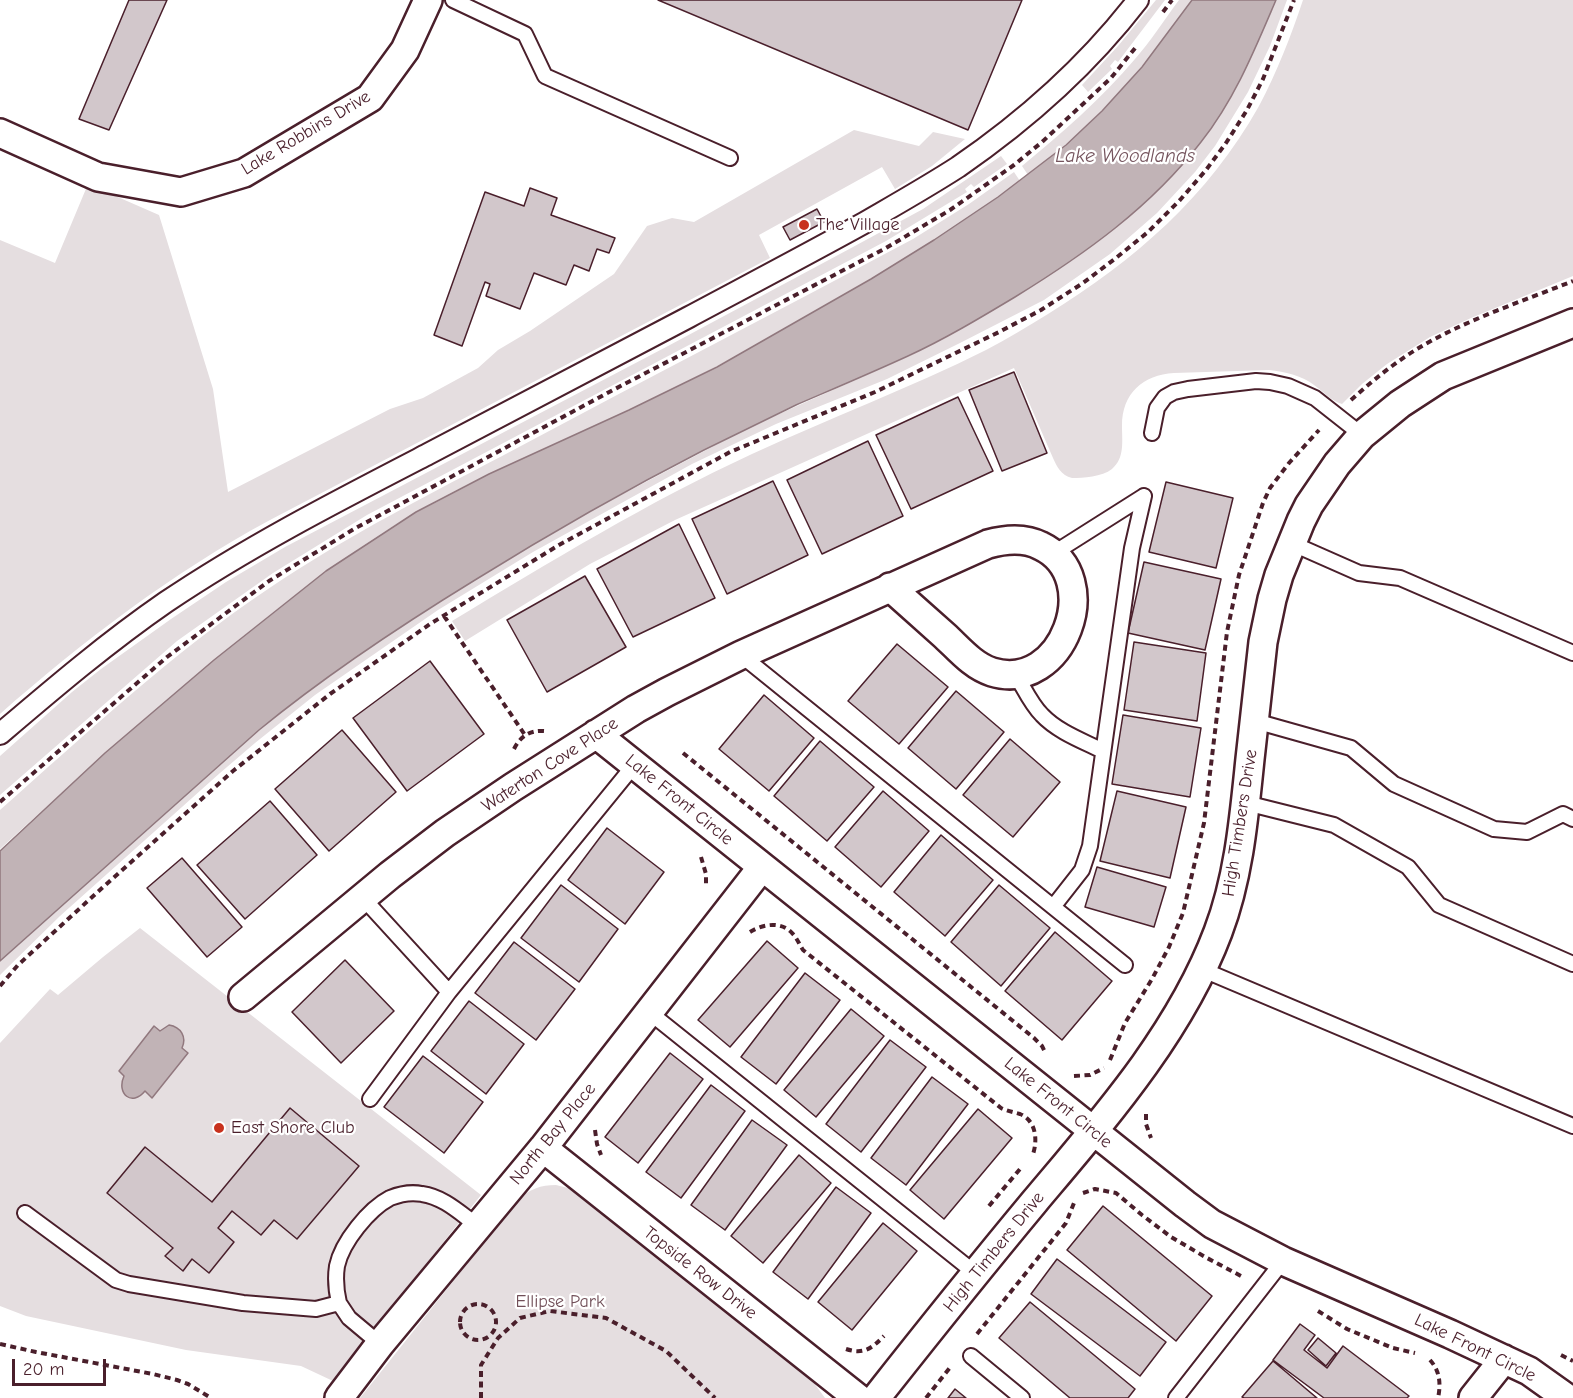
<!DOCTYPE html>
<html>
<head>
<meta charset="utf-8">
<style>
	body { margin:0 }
	#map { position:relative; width:1573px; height:1398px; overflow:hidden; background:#fff; font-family:"Comic Neue",sans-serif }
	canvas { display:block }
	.scale { position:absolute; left:12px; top:1359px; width:94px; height:27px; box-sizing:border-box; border:3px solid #4a1f2b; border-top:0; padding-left:8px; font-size:18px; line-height:21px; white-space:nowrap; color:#4a1f2b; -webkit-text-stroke:4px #fff; paint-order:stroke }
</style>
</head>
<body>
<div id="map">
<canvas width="1573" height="1398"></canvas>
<div class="scale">20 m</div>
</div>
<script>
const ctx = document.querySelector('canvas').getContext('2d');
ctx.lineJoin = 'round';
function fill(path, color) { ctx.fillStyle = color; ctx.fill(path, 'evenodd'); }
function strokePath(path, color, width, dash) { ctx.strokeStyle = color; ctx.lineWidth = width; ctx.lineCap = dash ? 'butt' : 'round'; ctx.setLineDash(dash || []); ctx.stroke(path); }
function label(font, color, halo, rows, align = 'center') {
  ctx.font = font + ' "Comic Neue",sans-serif'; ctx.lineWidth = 4.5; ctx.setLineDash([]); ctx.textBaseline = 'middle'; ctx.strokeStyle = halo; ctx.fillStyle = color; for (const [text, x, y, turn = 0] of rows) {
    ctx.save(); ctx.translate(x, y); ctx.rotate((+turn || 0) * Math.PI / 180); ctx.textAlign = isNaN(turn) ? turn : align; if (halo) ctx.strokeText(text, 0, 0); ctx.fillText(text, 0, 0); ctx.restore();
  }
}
fill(new Path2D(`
	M1156 0H1165L1118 62 1115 60 1110 66 1112 69 1088 92 1082 85 1118 46Z
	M1179 0H1192C1144 69 1095 124 1028 175L1022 166C1062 133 1101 99 1135 59 1151 41 1164 20 1179 0Z
	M1276 0H1287L1270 46 1248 92 1215 146 1195 172 1157 213 1110 254 1044 300 960 343 887 379 776 424 692 464 533 552 438 610 315 695 255 743 220 773 60 916 0 975V961L13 949 259 730 299 698 393 632 523 550 587 513 750 427 909 356 945 338 1031 287 1073 260 1178 170 1203 140 1218 118 1237 86Z
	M1303 0H1573V276L1471 318 1430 337 1387 364 1362 384 1342 404C1331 401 1324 392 1314 385 1301 375 1285 372 1269 370L1174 373C1143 375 1122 393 1122 426 1122 441 1125 458 1112 469 1102 477 1083 478 1072 478 1061 475 1057 467 1053 458L1014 368 675 520 590 564 465 641 452 621C550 562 648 502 752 454 830 418 910 388 986 350 1007 339 1028 326 1048 314 1135 260 1208 197 1259 106 1277 72 1291 36 1303 0Z
	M854 130 919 146 933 132 965 139 932 166 895 189 882 167 759 235 770 258 270 520C172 573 83 641 0 714V240L55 263 88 184 159 215 213 389 228 492 390 409 423 398 478 368 498 350 530 331 614 274 647 226 672 218 694 222Z
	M1001 156 1007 164 974 187 971 184 965 189 967 192 886 241 367 515 273 573 177 641 0 795V756L72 692 101 669 171 619 226 582 285 547 668 346 853 247 923 209Z
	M1014 172 1020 181C899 269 767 343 632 409 561 444 485 472 416 512 354 549 297 593 241 638 158 706 79 777 0 849V810C86 734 172 653 268 589 348 535 434 492 519 447 650 377 782 309 913 239L969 204Z
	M140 928 481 1195 333 1381 301 1366 186 1350 26 1316 0 1306V1043L50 989 58 995 103 957Z
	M556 1185 568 1188 587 1201 814 1383 825 1398H360L518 1200C529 1189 541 1185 556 1185Z`), '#e5dee0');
const water = new Path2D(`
	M1192 0H1276C1255 49 1235 99 1201 142 1151 207 1085 254 1015 297 980 318 945 339 908 356 871 373 833 389 796 405 765 420 735 435 704 450 626 490 549 534 475 580 400 626 326 675 259 730L0 961V851L105 753 214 660 326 571 384 533 416 512 489 474 629 410 717 367 871 279 934 240 998 197 1066 145 1102 111 1142 67Z
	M169 1025C181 1027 187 1037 182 1048L188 1053 152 1098 145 1091C132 1107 116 1094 124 1076L119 1071 154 1026 160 1031Z`);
fill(water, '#c1b3b6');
strokePath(water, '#91787e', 1.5);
const building = new Path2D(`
	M129 0H167L109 130 79 119Z
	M658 0H1022L968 130Z
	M530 188 557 198 551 215 615 238 609 253 597 249 589 271 574 265 566 285 534 273 520 309 486 296 490 284 485 282 462 346 434 335 485 192 524 206Z
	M817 209 824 222 790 240 783 227Z
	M1014 372 1047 453 1002 471 969 390Z
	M958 397 993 471 911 509 876 435Z
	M868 441 903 516 822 554 787 480Z
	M773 481 808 555 727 594 692 519Z
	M1166 482 1233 498 1216 568 1149 552Z
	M679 524 715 598 633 637 597 569Z
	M1144 562 1221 579 1205 650 1128 633Z
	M585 576 626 647 547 692 507 620Z
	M1134 642 1206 653 1197 721 1124 710Z
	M897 644 948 687 899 744 848 701Z
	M430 661 484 734 407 791 353 718Z
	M956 691 1004 732 956 789 908 748Z
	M764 695 814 738 769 791 719 749Z
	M1123 715 1201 728 1190 797 1112 784Z
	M342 730 396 792 329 851 275 789Z
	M1010 739 1060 782 1013 837 963 795Z
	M820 741 874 787 827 841 774 796Z
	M883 791 929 831 881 887 835 847Z
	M1117 791 1186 807 1170 878 1100 861Z
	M270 801 317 855 245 919 197 865Z
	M607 828 664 872 625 924 568 880Z
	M941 835 993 880 945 936 894 892Z
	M182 858 242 927 207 957 147 888Z
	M1097 867 1166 887 1154 927 1085 907Z
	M561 885 618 929 579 982 521 938Z
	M999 885 1050 928 1001 986 951 942Z
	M1055 932 1112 981 1062 1040 1005 991Z
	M767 941 798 968 730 1047 698 1020Z
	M514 942 575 989 536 1040 475 993Z
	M345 960 394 1011 341 1063 292 1012Z
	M805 973 840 1000 776 1084 741 1057Z
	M469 1001 524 1044 486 1094 431 1051Z
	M851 1009 884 1036 816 1117 784 1090Z
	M890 1040 926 1067 861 1152 826 1124Z
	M670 1053 703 1079 638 1163 605 1137Z
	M423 1056 483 1102 444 1153 384 1107Z
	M932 1077 968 1104 906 1185 871 1158Z
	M711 1085 745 1111 681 1198 646 1172Z
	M290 1108 359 1166 297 1239 274 1220 261 1235 232 1211 218 1228 234 1242 209 1273 192 1259 183 1271 165 1256 173 1248 107 1193 145 1147 212 1202Z
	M978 1109 1012 1138 944 1219 910 1190Z
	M752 1120 787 1145 725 1230 691 1205Z
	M799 1155 831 1183 763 1263 731 1236Z
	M836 1187 871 1213 808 1299 773 1272Z
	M1103 1206 1212 1296 1176 1341 1067 1250Z
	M883 1223 917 1251 852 1330 818 1302Z
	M1057 1259 1166 1342 1140 1376 1031 1294Z
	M1030 1302 1135 1389 1128 1398H1070L999 1338Z
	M1300 1324 1315 1335 1304 1350 1327 1368 1343 1346 1409 1396 1407 1398H1324L1273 1360Z
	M1318 1338 1336 1353 1326 1366 1308 1350Z
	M1273 1361 1317 1398H1244L1242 1397Z
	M955 1389 966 1398H948Z`);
fill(building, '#d2c7cb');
strokePath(building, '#4a1f2b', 1.5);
const service = new Path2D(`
	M453 0 525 34 545 76 730 158
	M1152 433 1157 408 1165 397 1174 392 1188 389 1256 381 1270 382 1288 386 1315 398 1362 435
	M1291 543 1359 573 1400 578 1573 653
	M1054 553 1144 496
	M741 655 1125 965
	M1016 675C1024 688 1031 704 1042 715 1058 732 1083 741 1103 751
	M1255 721 1351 748 1394 784 1494 829 1527 832 1563 814 1573 819
	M1246 803 1334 825 1408 867 1439 905 1573 964
	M363 898 449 992
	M1053 907 1082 870 1090 846 1132 548 1144 496
	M1201 969 1573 1126
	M649 1012 975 1273
	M370 1099 449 992 635 764
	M25 1213 116 1280 129 1284 243 1303 316 1309 339 1303 349 1318 380 1344
	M339 1303C336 1290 335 1279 337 1266 342 1242 369 1209 390 1198 400 1194 412 1192 422 1194 444 1197 461 1214 478 1226
	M971 1356 1022 1398
	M1176 1398 1283 1261`);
const pedestrian = new Path2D(`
	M0 734C54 688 108 642 166 602 249 546 339 500 428 454 515 409 602 363 689 317 747 286 806 255 864 223 895 205 927 187 958 167 1025 121 1088 65 1138 0`);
const minor = new Path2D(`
	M0 133 98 177 181 192 244 173 370 98 405 50 428 0
	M596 734 1185 1204 1212 1224 1283 1261 1450 1334 1529 1371 1567 1398
	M243 997 390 875 445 833 513 787 636 709 667 692 741 655 988 544C1006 539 1024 537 1041 546 1106 577 1063 694 992 672 973 666 959 649 945 636 927 620 908 603 890 587
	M543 1148 858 1398
	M339 1398 380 1344 543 1148 762 867
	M876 1398C928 1332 981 1266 1035 1201 1104 1119 1180 1033 1218 932 1239 877 1244 817 1250 759 1254 720 1259 681 1263 642L1272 599 1279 575 1301 521 1309 505 1337 464 1362 435 1400 404 1443 376 1573 323
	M1473 1398 1504 1359`);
strokePath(service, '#4a1f2b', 18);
strokePath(pedestrian, '#4a1f2b', 24);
strokePath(minor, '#4a1f2b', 32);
strokePath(new Path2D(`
	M1163 12 1172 0
	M1351 400C1372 381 1393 364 1417 349 1463 321 1523 301 1573 281
	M444 616 525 735
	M514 749C520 737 529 730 544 731
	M683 753 1034 1038 1042 1046 1046 1054
	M0 802 167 657 269 581 354 529 613 390 886 248 950 210 1014 165 1042 142 1111 78 1136 47
	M701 857 706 874V886
	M750 932C763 924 781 921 792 933 797 938 799 944 803 950L1001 1108C1007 1111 1013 1112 1020 1114 1037 1121 1038 1142 1032 1157
	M0 986 18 965 102 888 233 771 330 694 430 624 559 545 730 452 875 392 999 332 1041 310 1083 283 1116 258 1148 232 1180 200 1206 170 1226 143 1247 110 1263 79 1294 0
	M1110 1060 1125 1023 1152 979 1169 947 1183 913 1204 823 1227 632 1239 575 1263 503 1270 488 1289 463 1319 430
	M1074 1076 1090 1075 1104 1068
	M1146 1114V1124L1151 1138
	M595 1130 597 1144 601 1155
	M1083 1193 1095 1189 1116 1193 1142 1215 1171 1237 1207 1258 1243 1277
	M989 1206 1020 1169
	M460 1322a18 18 0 1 1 36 0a18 18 0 1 1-36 0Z
	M1318 1311 1347 1329 1393 1348 1415 1353
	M977 1334 1066 1223 1074 1203
	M0 1344 36 1352 153 1374 177 1380 188 1384 211 1398
	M846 1349C864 1355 872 1348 884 1336
	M1561 1355 1573 1361
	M1430 1360C1440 1371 1441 1384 1438 1398
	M481 1398V1365L498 1338 520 1318 550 1311 606 1318 666 1351 715 1398
	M926 1398 952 1365`), '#4a1f2b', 4, [6, 4.5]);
strokePath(service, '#fff', 14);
strokePath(pedestrian, '#fff', 20);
strokePath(minor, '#fff', 27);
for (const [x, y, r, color] of [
	[804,225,6,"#c8321e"],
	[219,1128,6,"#c8321e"]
]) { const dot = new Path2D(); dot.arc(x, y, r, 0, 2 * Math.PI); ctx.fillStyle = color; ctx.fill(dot); strokePath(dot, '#fff', 2); }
label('18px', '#4a1f2b', '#fff', [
	["Lake Robbins Drive",306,133,-31],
	["Waterton Cove Place",550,765,-33],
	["Lake Front Circle",679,800,39],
	["High Timbers Drive",1240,823,-81],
	["Lake Front Circle",1058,1103,39],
	["North Bay Place",553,1134,-51],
	["High Timbers Drive",994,1252,-51],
	["Topside Row Drive",700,1273,38],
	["Lake Front Circle",1475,1348,26]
]);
label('18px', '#4a1f2b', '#fff', [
	["The Village",816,225],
	["East Shore Club",231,1128]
], 'left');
label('18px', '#714f58', '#fff', [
	["Ellipse Park",560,1302]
]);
label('italic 20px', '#74535c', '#fff', [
	["Lake Woodlands",1125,156]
]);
</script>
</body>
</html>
